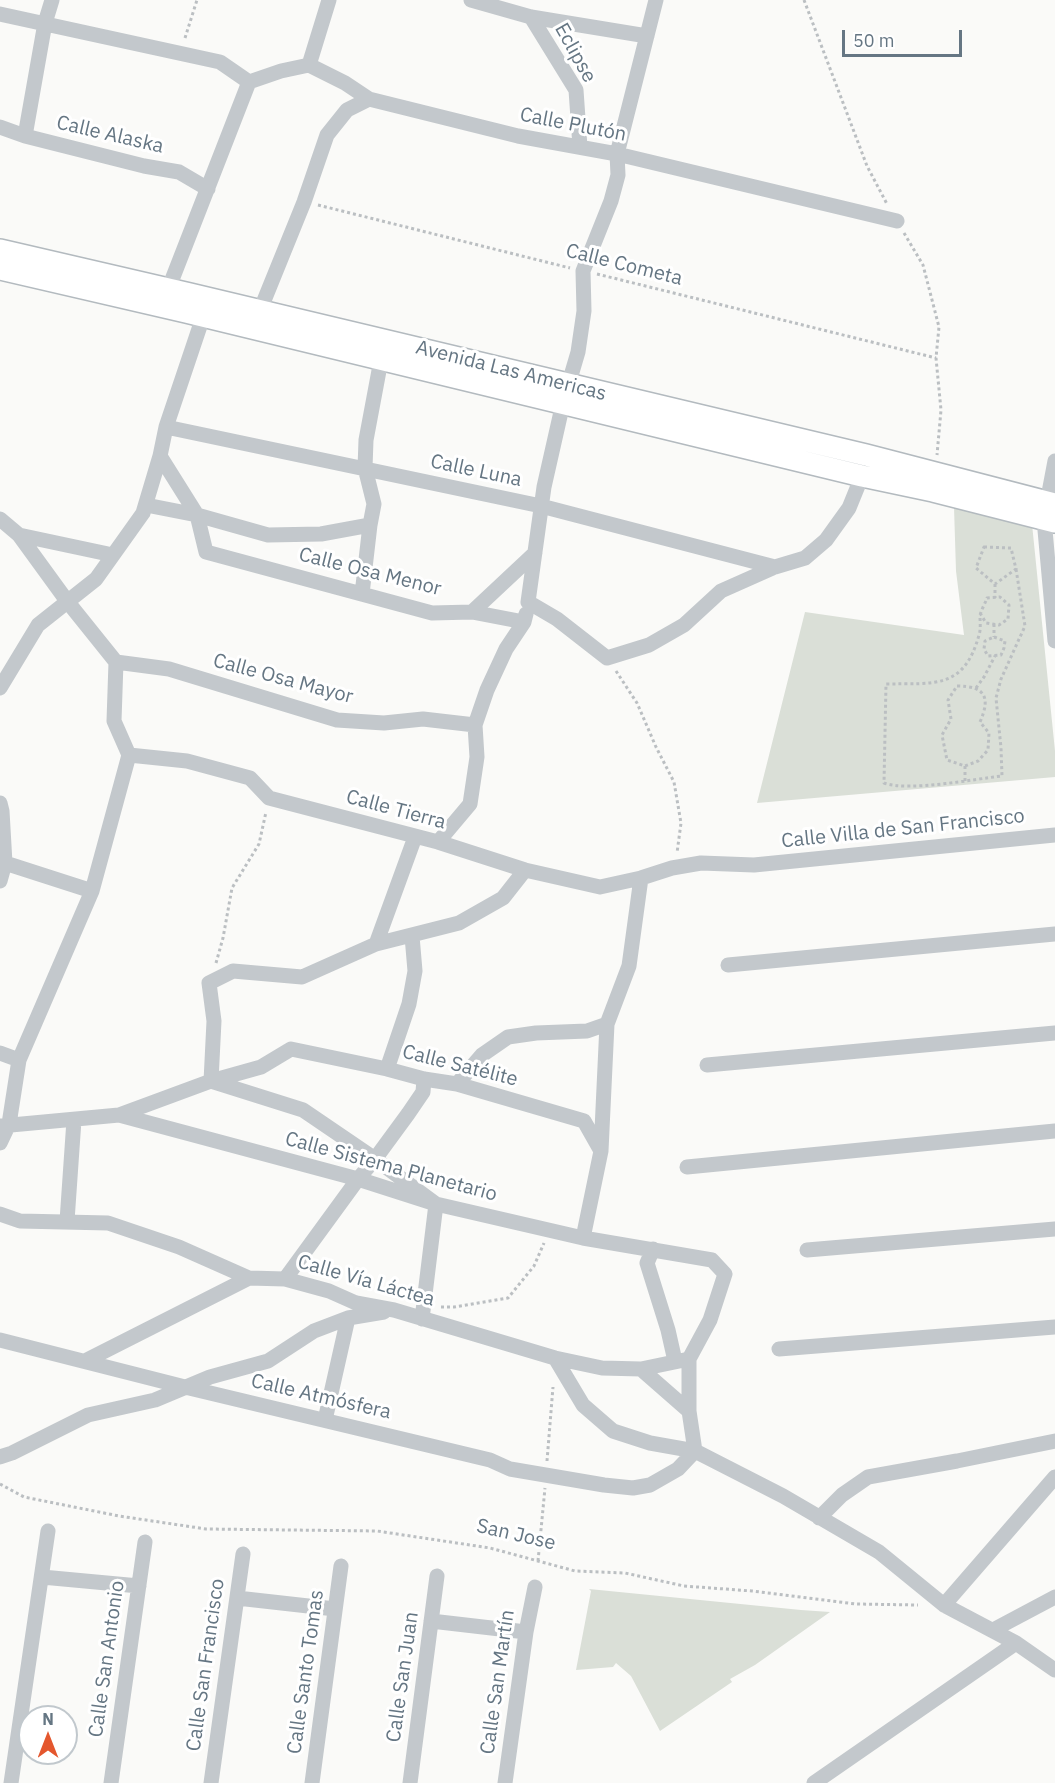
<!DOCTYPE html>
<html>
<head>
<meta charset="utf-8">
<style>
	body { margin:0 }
	#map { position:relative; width:1055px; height:1783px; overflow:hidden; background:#fafaf8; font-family:"IBM Plex Sans",sans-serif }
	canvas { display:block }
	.north { position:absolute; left:18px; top:1705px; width:60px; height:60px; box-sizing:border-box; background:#fff; border:2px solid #c1c8cd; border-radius:50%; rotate:0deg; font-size:16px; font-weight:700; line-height:24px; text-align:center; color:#657683 }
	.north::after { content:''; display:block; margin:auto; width:21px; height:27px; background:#e4572e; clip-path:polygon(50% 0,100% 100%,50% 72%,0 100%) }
	.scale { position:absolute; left:842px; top:30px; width:120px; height:27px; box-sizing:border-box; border:3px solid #657683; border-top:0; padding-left:8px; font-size:18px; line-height:21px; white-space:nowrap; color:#657683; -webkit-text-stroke:4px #fff; paint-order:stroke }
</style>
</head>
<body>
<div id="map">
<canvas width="1055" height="1783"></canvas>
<div class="north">N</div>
<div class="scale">50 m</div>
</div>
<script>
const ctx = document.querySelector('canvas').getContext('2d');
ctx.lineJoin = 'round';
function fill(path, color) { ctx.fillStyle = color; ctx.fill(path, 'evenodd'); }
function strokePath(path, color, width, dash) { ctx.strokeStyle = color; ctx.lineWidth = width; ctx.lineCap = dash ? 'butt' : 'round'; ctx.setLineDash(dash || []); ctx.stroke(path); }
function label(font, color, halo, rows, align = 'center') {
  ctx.font = font + ' "IBM Plex Sans",sans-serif'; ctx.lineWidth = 6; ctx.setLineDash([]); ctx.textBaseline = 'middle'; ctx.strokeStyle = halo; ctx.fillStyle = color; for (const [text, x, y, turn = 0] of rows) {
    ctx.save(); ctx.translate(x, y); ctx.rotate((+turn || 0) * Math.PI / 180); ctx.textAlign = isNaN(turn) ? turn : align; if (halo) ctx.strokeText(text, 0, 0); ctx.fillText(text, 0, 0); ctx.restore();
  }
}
fill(new Path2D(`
	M954 507 1032 524 1055 751V777L757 803 805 612 964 635 956 571Z
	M589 1589 801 1610 830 1612 755 1665 730 1679 732 1682 660 1731 631 1676 616 1663 613 1667 576 1670 591 1591Z`), '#dadfd7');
const secondary = new Path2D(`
	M0 250 190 294 866 455 1055 504
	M0 269 186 312 862 476 933 491 1055 522`);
strokePath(secondary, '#b3babf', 24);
strokePath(new Path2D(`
	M804 0 867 166 887 204
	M185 38 197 0
	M318 205 570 268
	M904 233 923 265 939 327 936 358 941 410 937 455
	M597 274 936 358
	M984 547 1011 548 1016 569 995 584 976 568Z
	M995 584V598
	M980 613 986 623 999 625 1008 619 1009 605 1000 597 987 598C985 604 981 610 980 616 980 623 981 629 979 635 964 690 934 683 886 684L884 783C909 792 974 779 1002 776L1001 748 996 698 1001 679 1025 626 1016 569
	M994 624V637
	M994 637 1005 641 1004 648 1001 655 988 656 984 649 985 641Z
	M616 671 637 703 656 747 674 782 681 823 677 853
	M957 686C985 686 991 697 980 722L989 733 988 750 978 761 965 766 947 760 942 735 951 719 948 700Z
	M976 688 984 677 995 656
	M965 781V766
	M216 963 223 938 232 888 259 844 266 812
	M441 1307H454L508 1298 534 1266 544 1243
	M547 1461 553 1387
	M0 1484 24 1497 119 1516 206 1529 377 1531 490 1548 575 1571 625 1573 684 1586 752 1591 856 1604 918 1605
	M538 1561 545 1488`), '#bbbfc2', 3, [3, 3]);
strokePath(new Path2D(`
	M471 0 531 17 647 36
	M0 14 220 62 249 82
	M531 17 576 90 580 147
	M309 65 329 0
	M249 82 281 71 309 65 345 83 369 99 518 136 617 154 897 221
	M0 127 25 136 144 166 179 172 208 189
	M25 136 45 23 52 0
	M168 290 249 82
	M257 318 304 202 327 135 347 110 369 99
	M568 386 578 352 584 311 583 271 611 201 618 175 617 154 656 0
	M563 403 544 487 528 602 557 619 607 658 649 645 684 625 721 591 775 567 805 558 826 540 849 508 862 476
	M166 427 541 506 775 567
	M160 456 197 515 206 552 432 613 472 612 524 622
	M1055 461 1044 519 1055 641
	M146 505 197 515 268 535 321 534 370 525
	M0 519 19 535 113 555
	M19 535 67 601 116 662
	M362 594 370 525 374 504 365 468 366 440 381 360 384 350
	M472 612 535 553
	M116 662 114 721 129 755 187 761 250 778 269 798 438 842 525 870 600 887 641 878 672 868 701 863 754 865 1055 835
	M116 662 169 669 337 720 384 723 423 719 475 725
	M0 688 38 625 96 579 143 513 160 456 166 427 203 317
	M0 803 2 811 5 863 0 881
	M438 842 470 804 477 757 475 725 487 690 506 649 524 622 526 614
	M5 863 92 891
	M525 870 503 898 459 923 376 944 302 977 233 971 209 983 214 1021 211 1081 261 1067 291 1049 387 1069 424 1079 457 1084 584 1121 601 1151
	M376 944 415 837
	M728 965 1055 934
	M0 1053 19 1060
	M707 1065 1055 1033
	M387 1069 409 1004 415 971 412 936
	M457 1084 482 1055 508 1037 536 1033 587 1031 607 1024
	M0 1126 119 1115 211 1081 303 1110 375 1159 436 1204 422 1319
	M0 1143 9 1124 19 1060 92 891 129 755
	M687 1167 1055 1131
	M0 1214 20 1221 108 1223 179 1247 249 1278 285 1279 329 1291 356 1303 394 1310 555 1358 602 1368 641 1369 689 1359
	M67 1221 74 1120
	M583 1238 601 1151 607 1024 629 966 641 878
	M653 1249 647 1263 668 1330 675 1361
	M807 1250 1055 1229
	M285 1279 358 1179 375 1159 408 1114 423 1092 424 1079
	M0 1340 185 1387 490 1460 510 1469 604 1485 633 1488 650 1485 678 1469 695 1451 689 1411V1359L710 1320 725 1274 712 1260 583 1238 436 1204 358 1179 119 1115
	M779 1349 1055 1327
	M555 1358 583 1405 613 1431 650 1443 695 1451 783 1496 879 1552 944 1605 1016 1643 1055 1670
	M85 1361 249 1278
	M641 1369 689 1411
	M325 1420 348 1318
	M0 1457 12 1453 88 1415 155 1400 210 1377 268 1361 314 1331 348 1318 384 1312
	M819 1518 842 1495 868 1477 957 1461 1055 1441
	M42 1577 139 1586
	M237 1598 335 1609
	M944 1605 1055 1477
	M431 1621 526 1632
	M993 1630 1055 1597
	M11 1783 48 1531
	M111 1783 145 1542
	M211 1783 243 1554
	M312 1783 341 1566
	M410 1783 437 1576
	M505 1783 526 1632 535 1587
	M814 1783 1016 1643`), '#c3c8cc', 15);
strokePath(secondary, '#fff', 21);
label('20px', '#657683', '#fff', [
	["Eclipse",575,53,61],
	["Calle Plutón",573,125,11],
	["Calle Alaska",110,135,13],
	["Calle Cometa",624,265,14],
	["Avenida Las Americas",511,371,14],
	["Calle Luna",476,471,12],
	["Calle Osa Menor",370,572,14],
	["Calle Osa Mayor",283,679,15],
	["Calle Tierra",396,810,15],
	["Calle Villa de San Francisco",903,829,-6],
	["Calle Satélite",460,1066,14],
	["Calle Sistema Planetario",391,1167,15],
	["Calle Vía Láctea",366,1281,16],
	["Calle Atmósfera",321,1397,13],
	["San Jose",516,1535,13],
	["Calle San Antonio",107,1659,-82],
	["Calle San Francisco",206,1665,-82],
	["Calle Santo Tomas",306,1672,-82],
	["Calle San Juan",403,1677,-82],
	["Calle San Martín",498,1682,-82]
]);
</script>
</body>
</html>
